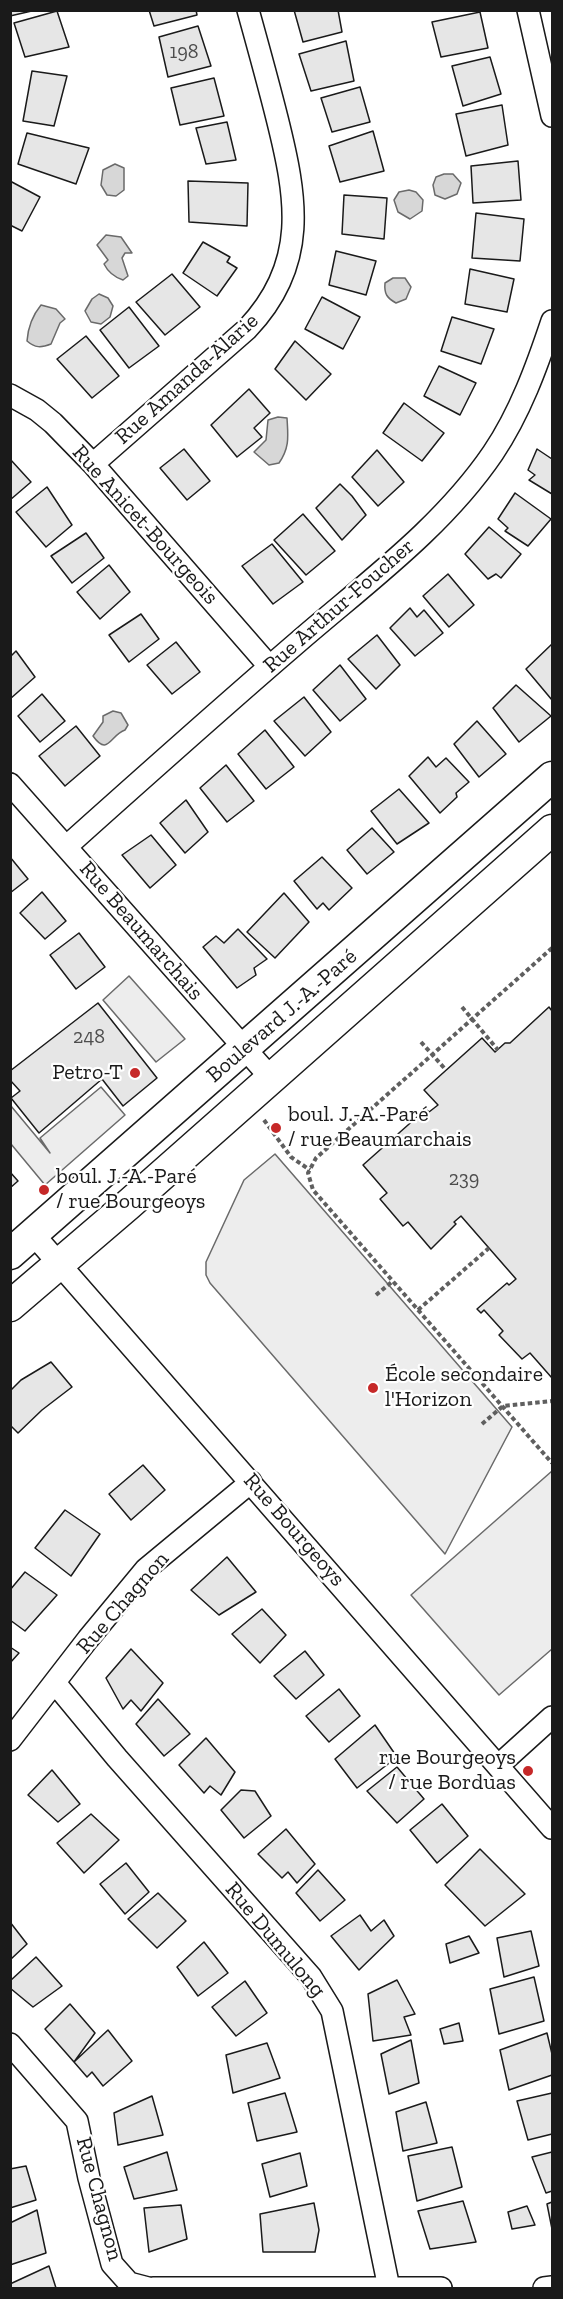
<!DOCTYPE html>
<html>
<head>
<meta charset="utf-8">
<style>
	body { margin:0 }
	#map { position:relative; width:563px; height:2299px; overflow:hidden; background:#fff; font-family:"Zilla Slab",serif }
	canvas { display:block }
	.frame { position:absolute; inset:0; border:12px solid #1a1a1a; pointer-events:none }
</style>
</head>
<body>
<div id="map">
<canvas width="563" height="2299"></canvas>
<div class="frame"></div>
</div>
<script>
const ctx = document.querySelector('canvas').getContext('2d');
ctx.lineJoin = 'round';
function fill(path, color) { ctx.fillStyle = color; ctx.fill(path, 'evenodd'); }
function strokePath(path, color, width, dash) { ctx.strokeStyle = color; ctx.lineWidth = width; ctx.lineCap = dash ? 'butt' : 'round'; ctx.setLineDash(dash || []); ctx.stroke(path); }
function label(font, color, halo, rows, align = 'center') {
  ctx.font = font + ' "Zilla Slab",serif'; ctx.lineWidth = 4.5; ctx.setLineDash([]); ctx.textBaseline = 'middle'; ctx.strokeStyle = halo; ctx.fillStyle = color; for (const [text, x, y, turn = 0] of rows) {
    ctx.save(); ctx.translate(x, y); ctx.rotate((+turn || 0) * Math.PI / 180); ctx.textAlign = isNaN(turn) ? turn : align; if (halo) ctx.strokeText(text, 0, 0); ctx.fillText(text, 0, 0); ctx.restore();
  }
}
const built = new Path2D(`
	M129 976 185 1039 156 1062 103 1000Z
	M101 1087 125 1115 45 1185 11 1144V1106L50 1153 40 1138Z
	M275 1154 512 1427 445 1554 210 1283 206 1275V1262L244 1180Z
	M552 1471V1649L499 1695 411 1595Z`);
fill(built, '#ededed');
strokePath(built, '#6a6a6a', 1.5);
const water = new Path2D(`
	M115 164 124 168V190L116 196 107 195 101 185 103 170Z
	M444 174H453L461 183 457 194 445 199 435 195 433 185 436 177Z
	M409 190 416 192 423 200 422 211 410 219 398 212 394 200 399 192Z
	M106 235 121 237 132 253H125L122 258 128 276 123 280C114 277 108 272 104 264L108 260 97 245Z
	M393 278H405L411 287 406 299 396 303C387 298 384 294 385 283Z
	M99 294 108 298 113 306 110 317 101 324 91 322 85 311 92 299Z
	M41 305 56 309 65 319 60 323 51 344C41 348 35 348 27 341 28 327 32 316 41 305Z
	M278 417 287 418C288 436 290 447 279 463L269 465 254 452 266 440 268 420Z
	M113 711 121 713 128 725 125 730C110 735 108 757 93 736L103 722V716Z`);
fill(water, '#d7d7d7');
strokePath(water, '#6a6a6a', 1.5);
const building = new Path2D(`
	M10 10H36L10 16Z
	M149 10H196L197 15 154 26Z
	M294 10H338L342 32 303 42Z
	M57 11 69 47 25 57 14 23Z
	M480 12 488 48 441 57 432 22Z
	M198 26 211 66 168 77 159 37Z
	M346 41 354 81 311 91 299 54Z
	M490 57 501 94 463 106 452 66Z
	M32 71 67 76 54 126 23 121Z
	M214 78 224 116 180 125 171 88Z
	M360 87 370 122 332 132 321 98Z
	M502 105 508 145 466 156 456 114Z
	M227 122 236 160 206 164 196 128Z
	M373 131 384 171 340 182 329 146Z
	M27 133 89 148 76 184 18 164Z
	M518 161 521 200 473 203 471 166Z
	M10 181 40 197 22 231 10 225Z
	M188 181 248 183 247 226 189 222Z
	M344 195 387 198 384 239 342 234Z
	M476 213 524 219 520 261 472 258Z
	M203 242 230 257 227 262 237 268 217 296 183 273Z
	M336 251 376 261 366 295 329 285Z
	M470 269 514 279 507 312 465 304Z
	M172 274 200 307 165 335 136 302Z
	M322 297 360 317 343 349 305 329Z
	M129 307 159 346 129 368 100 330Z
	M452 317 494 329 481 364 441 351Z
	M86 336 119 376 92 398 57 359Z
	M295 341 331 374 306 400 275 369Z
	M439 366 476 383 460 415 424 396Z
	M249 389 270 413 254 428 262 437 237 457 211 425Z
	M404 403 444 433 422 461 383 433Z
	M184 449 210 481 187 500 160 468Z
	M537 449 552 459V494L529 480 535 475 528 470Z
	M377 450 404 482 378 506 352 477Z
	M10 459 31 482 10 500Z
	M340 484 352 496 366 515 342 540 316 508Z
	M47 487 72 525 46 547 16 512Z
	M515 493 551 519 528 546 505 531 508 528 498 519Z
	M303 514 335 551 306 575 274 540Z
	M489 527 521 554 501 578 496 574 488 579 465 554Z
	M86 533 104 558 72 583 51 556Z
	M272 544 303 582 273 604 242 566Z
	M109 565 130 592 100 619 77 592Z
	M448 574 474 605 449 627 423 596Z
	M410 608 417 617 424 610 443 633 415 656 390 628Z
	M141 614 159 639 129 662 109 635Z
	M377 635 400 665 376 689 348 659Z
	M176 642 200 672 172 694 147 665Z
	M552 644V700L526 669Z
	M16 651 35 677 10 699V657Z
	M340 665 366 699 340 721 313 690Z
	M516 685 551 716 519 742 493 708Z
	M42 694 65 721 40 742 18 716Z
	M304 697 331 732 305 756 274 721Z
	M477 721 506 754 479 777 454 744Z
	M76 726 100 756 65 786 39 756Z
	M265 730 294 767 266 789 238 754Z
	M428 757 436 767 446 758 469 782 456 793 457 797 440 813 409 776Z
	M226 765 254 801 227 822 200 788Z
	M399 789 429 823 397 844 371 811Z
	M186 800 208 832 185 853 160 823Z
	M372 828 394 852 367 874 347 850Z
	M151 835 176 865 150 888 122 855Z
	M10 857 28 879 10 893Z
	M322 857 352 888 329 910 323 903 317 909 294 881Z
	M42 892 66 921 45 939 20 913Z
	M284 893 309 922 275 958 247 932Z
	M238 929 267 959 254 968 256 975 237 988 203 947 216 936 224 943Z
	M79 933 105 967 76 989 50 955Z
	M98 1003 157 1078 123 1106 102 1079 39 1133 11 1098 20 1091 10 1080V1071Z
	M549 1007 552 1011V1378L530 1353 522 1359 499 1335 503 1331 484 1310 481 1313 477 1309 507 1283 509 1285 516 1279 461 1216 454 1222 456 1224 431 1249 408 1222 403 1226 380 1199 387 1193 363 1165 426 1109 429 1112 438 1105 424 1090 482 1038 495 1052 505 1043H510Z
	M10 1172 18 1181 10 1188Z
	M51 1362 72 1387 42 1410 18 1433 10 1425V1391L21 1380Z
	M143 1465 165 1490 131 1520 109 1494Z
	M65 1510 100 1534 71 1576 35 1548Z
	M227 1557 256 1592 219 1615 191 1590Z
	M25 1572 57 1595 25 1631 10 1620V1590Z
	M262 1609 286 1635 260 1663 232 1634Z
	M10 1647 19 1653 10 1663Z
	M131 1649 163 1683 141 1711 131 1700 123 1709 106 1678Z
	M305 1651 324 1675 296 1699 274 1676Z
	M339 1689 360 1716 329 1742 306 1716Z
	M158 1699 190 1734 164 1756 136 1724Z
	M375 1725 397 1757 357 1788 335 1759Z
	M206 1738 235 1772 221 1795 210 1786 204 1793 179 1765Z
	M397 1767 424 1799 397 1823 367 1791Z
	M52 1770 80 1804 58 1822 28 1795Z
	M241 1790 255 1791 271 1816 244 1838 221 1810Z
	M442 1804 468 1836 437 1863 410 1830Z
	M91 1814 119 1840 84 1873 57 1843Z
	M286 1829 315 1864 297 1883 288 1872 282 1878 258 1854Z
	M480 1849 525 1894 485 1926 445 1885Z
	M126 1863 149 1892 125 1914 100 1884Z
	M318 1870 345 1900 320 1921 296 1893Z
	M158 1893 186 1921 157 1948 128 1919Z
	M360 1915 371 1931 384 1920 394 1936 359 1970 331 1936Z
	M10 1922 27 1944 10 1960Z
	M531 1931 539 1966 504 1977 497 1938Z
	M469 1936 479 1953 450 1963 446 1944Z
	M204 1942 228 1973 198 1996 177 1967Z
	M36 1957 62 1986 33 2007 10 1988V1981Z
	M534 1977 544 2021 499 2034 490 1989Z
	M397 1980 415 2014 404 2017 411 2035 373 2041 368 1994Z
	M245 1981 267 2013 236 2036 212 2007Z
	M70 2004 95 2033 74 2062 45 2029Z
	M459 2023 463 2041 444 2044 440 2029Z
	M108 2030 132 2061 103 2086 92 2072 87 2077 74 2062Z
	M547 2033 552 2054V2075L509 2090 500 2050Z
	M411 2040 419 2083 389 2094 381 2054Z
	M267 2043 280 2078 233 2093 226 2055Z
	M285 2093 297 2132 257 2141 248 2103Z
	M552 2093V2134L528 2140 517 2101Z
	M152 2096 163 2135 118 2145 114 2113Z
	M426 2102 437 2143 403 2151 396 2112Z
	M452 2147 462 2187 417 2201 408 2156Z
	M167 2152 177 2190 134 2199 124 2167Z
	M552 2152V2191L546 2193 532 2157Z
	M300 2153 307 2186 270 2197 262 2164Z
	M26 2166 36 2200 10 2208V2169Z
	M463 2201 476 2242 430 2249 418 2211Z
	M552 2202V2229L547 2204Z
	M314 2203 319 2230 315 2252H263L260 2214Z
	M181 2205 187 2239 149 2252 144 2208Z
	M527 2206 535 2225 512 2229 508 2212Z
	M37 2210 46 2253 10 2265V2223Z
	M49 2266 56 2288H10V2284Z`);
fill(building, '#e6e6e6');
strokePath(building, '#1a1a1a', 1.5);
const street = new Path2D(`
	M528 10 552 116
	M10 395 37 410 53 423 93 464 269 666
	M93 464 247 329C309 264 297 198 277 118 268 82 258 46 248 10
	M10 784 271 1078
	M67 846C143 778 220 709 298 642 366 583 442 528 493 453 520 413 537 366 552 321
	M33 1234 552 1828
	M55 1683 117 1758 311 1977 332 2011 389 2288
	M10 1740 88 1639 146 1569 251 1482
	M499 1765 552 1717
	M10 2044 77 2121 89 2178 112 2264 129 2283 148 2288
	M153 2288H441
	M544 2288 552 2287`);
const secondary = new Path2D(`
	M10 1254 552 777
	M10 1306 128 1205 552 830`);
strokePath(street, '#1a1a1a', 24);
strokePath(secondary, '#1a1a1a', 33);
strokePath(new Path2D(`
	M552 948 316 1158 308 1173 313 1190 552 1463
	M462 1007 498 1050
	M421 1042 446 1070
	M264 1120 291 1157 310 1170
	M376 1295 393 1281
	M418 1310 489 1248
	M482 1424 503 1406 552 1401`), '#5f5f5f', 4, [4.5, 3]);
strokePath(street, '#fff', 21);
strokePath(secondary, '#fff', 30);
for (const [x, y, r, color] of [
	[135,1073,6,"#c62828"],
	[276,1128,6,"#c62828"],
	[44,1190,6,"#c62828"],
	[373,1388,6,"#c62828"],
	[528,1771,6,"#c62828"]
]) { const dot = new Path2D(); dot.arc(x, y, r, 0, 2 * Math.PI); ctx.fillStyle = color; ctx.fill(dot); strokePath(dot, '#fff', 2); }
label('20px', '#4d4d4d', null, [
	["198",184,52],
	["248",89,1037],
	["239",464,1179]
]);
label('22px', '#1a1a1a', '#fff', [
	["Rue Amanda-Alarie",187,379,-42],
	["Rue Anicet-Bourgeois",145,525,48],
	["Rue Arthur-Foucher",339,606,-41],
	["Rue Beaumarchais",141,931,49],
	["Boulevard J.-A.-Paré",282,1016,-41],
	["Rue Bourgeoys",294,1530,49],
	["Rue Chagnon",123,1603,-49],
	["Rue Dumulong",275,1940,50],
	["Rue Chagnon",99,2199,75]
]);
label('22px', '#1a1a1a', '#fff', [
	["Petro-T",123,1073,"right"],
	["boul. J.-A.-Paré",288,1115],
	["/ rue Beaumarchais",288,1140],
	["boul. J.-A.-Paré",56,1177],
	["/ rue Bourgeoys",56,1202],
	["École secondaire",385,1375],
	["l'Horizon",385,1400],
	["rue Bourgeoys",516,1758,"right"],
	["/ rue Borduas",516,1783,"right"]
], 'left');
</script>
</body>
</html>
